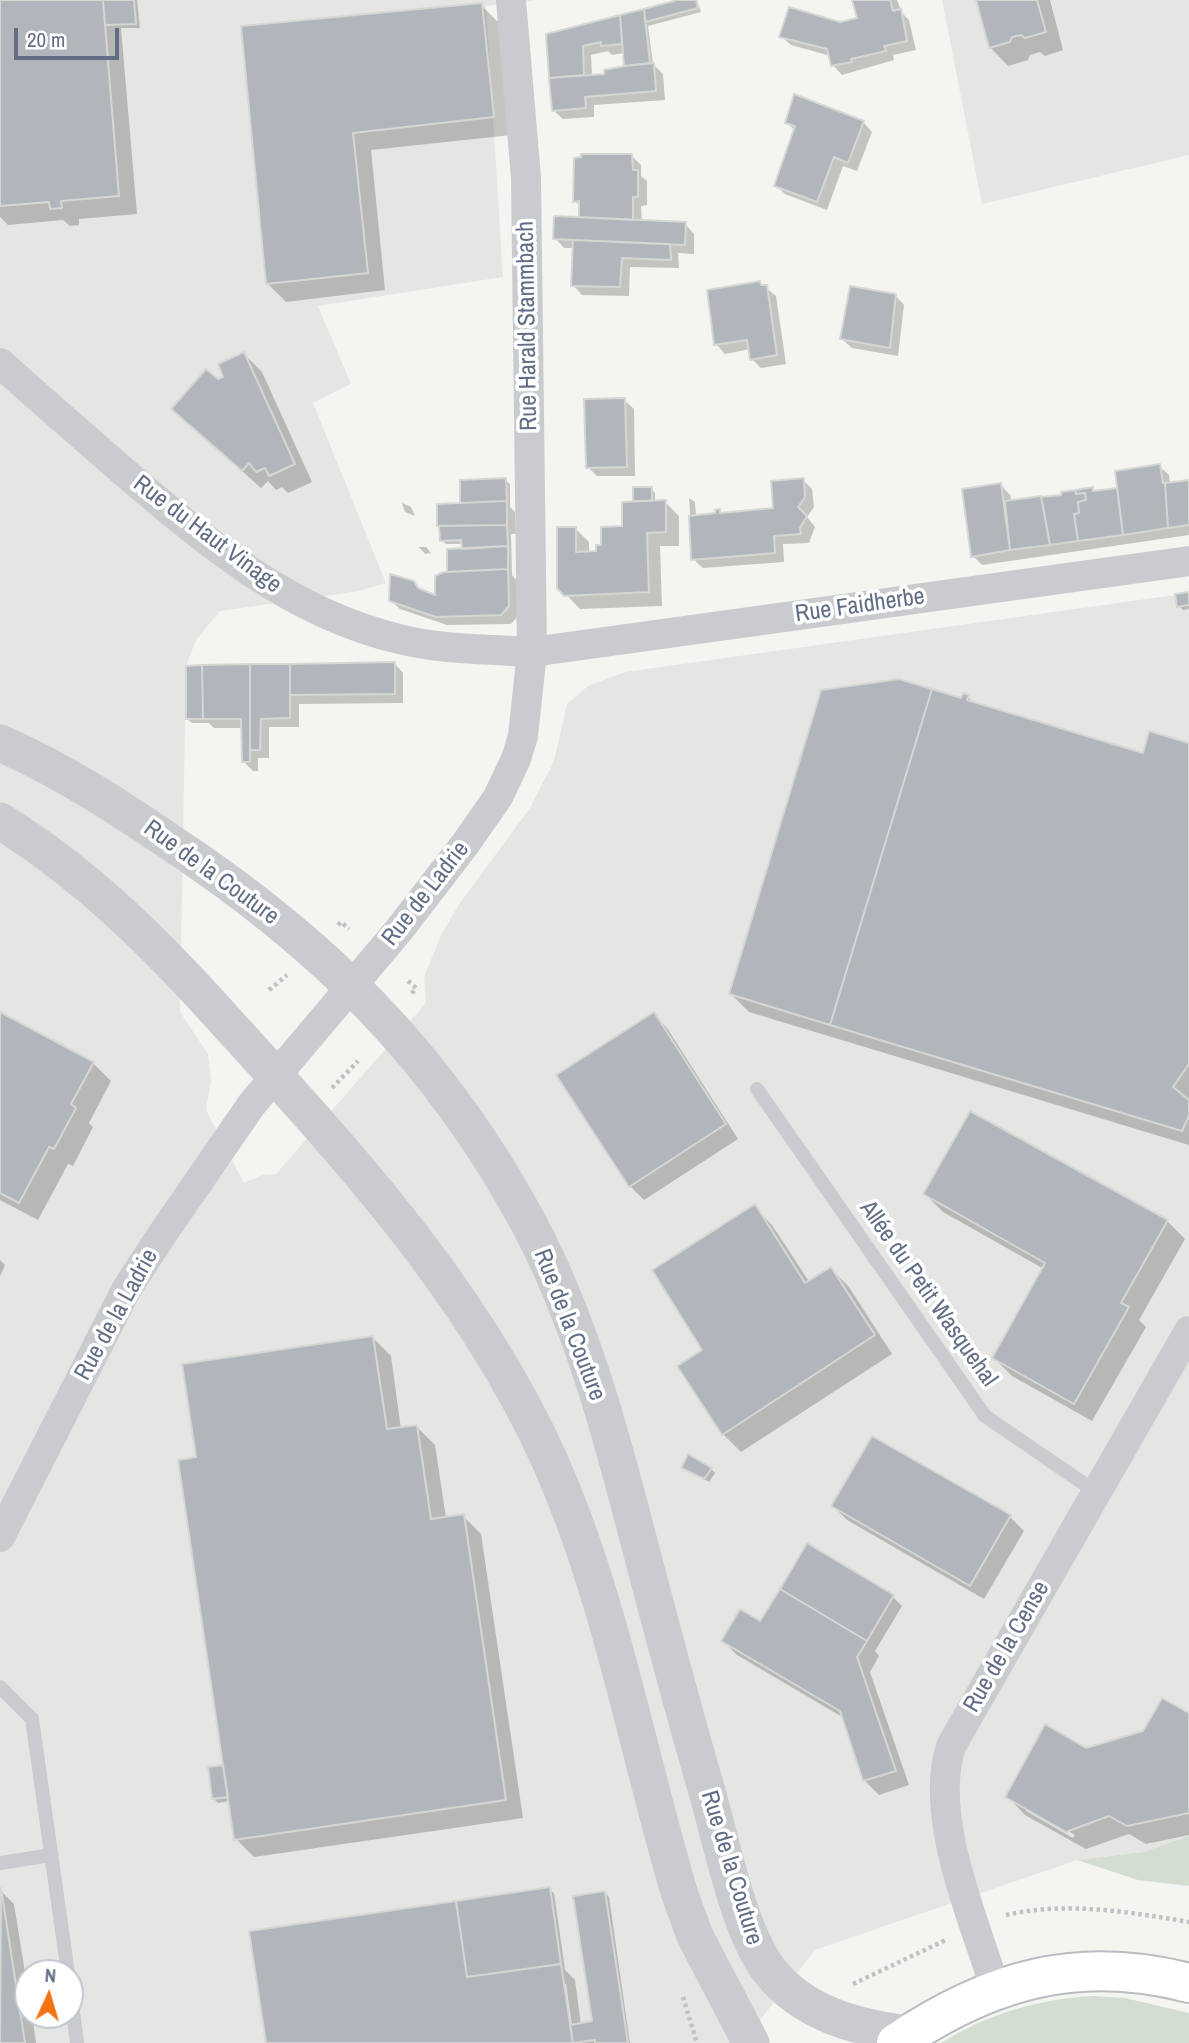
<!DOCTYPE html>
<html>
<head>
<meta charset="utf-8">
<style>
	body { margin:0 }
	#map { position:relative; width:1189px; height:2043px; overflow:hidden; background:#f4f5f0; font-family:"Archivo Narrow",sans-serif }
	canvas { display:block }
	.north { position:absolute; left:14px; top:1959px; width:70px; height:70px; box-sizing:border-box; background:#fff; border:2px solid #c0c5ce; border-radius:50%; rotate:4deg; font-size:19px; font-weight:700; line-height:28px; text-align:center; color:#616e85 }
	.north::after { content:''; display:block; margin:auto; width:24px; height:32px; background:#f37212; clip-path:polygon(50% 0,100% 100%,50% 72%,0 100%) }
	.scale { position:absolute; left:14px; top:28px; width:105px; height:32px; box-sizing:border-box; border:4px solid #616e85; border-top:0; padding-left:9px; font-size:21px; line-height:24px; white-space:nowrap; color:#616e85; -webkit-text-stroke:5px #fff; paint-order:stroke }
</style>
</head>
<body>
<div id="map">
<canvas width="1189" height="2043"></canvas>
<div class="north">N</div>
<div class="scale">20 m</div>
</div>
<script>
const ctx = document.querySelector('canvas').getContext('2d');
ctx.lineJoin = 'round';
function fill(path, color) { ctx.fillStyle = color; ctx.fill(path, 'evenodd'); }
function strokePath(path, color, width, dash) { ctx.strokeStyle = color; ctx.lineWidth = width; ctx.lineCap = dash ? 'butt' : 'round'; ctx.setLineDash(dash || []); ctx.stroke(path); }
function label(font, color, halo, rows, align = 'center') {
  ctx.font = font + ' "Archivo Narrow",sans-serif'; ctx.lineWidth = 7; ctx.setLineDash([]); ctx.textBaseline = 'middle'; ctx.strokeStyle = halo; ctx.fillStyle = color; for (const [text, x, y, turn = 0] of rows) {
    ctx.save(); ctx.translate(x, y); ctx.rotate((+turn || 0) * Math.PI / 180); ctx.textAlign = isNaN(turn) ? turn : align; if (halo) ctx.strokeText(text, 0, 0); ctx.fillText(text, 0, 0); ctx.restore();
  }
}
fill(new Path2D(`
	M0 0H536L486 6 503 277 318 306 351 384 313 403 386 583 359 591 220 611 196 640 186 666 180 1012 208 1054 211 1081 206 1110 244 1183 263 1175 276 1174 426 1003 424 977 442 933 460 903 530 808 554 761 567 704 588 686 625 672 1189 593V1836L1143 1852 1077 1860 815 1950 742 2043H0ZM28 1973H70V2015H28Z
	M942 0H1189V155L982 204Z`), '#e5e6e4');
fill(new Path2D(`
	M1189 1836V1886L1138 1880 1077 1860 1143 1852Z
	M1093 1996 1125 1998 1189 2013V2043H941C988 2014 1038 1999 1093 1996Z`), '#d3ddd1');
fill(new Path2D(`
	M0 0H137L140 28H121L137 214 79 219V225L70 226 63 220 8 225 0 217Z
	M684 0H697L701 12 648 26 653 64 663 74 665 100 594 105V117L563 119 553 110 548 36ZM608 51 612 55 624 53 625 67 605 75 592 76 591 55Z
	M854 0H897L902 13 909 20 916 50 893 55 894 60 842 75 833 65 831 56 791 45 781 36 859 20Z
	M977 0H1050L1063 50 1045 56 1040 52 1030 55 1028 60 1008 66 990 47Z
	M481 5 500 24 512 135 371 150 385 290 286 302 268 284 243 28Z
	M787 122H863L872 132 857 171 843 166 827 210 785 194 776 185 795 131Z
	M632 156 641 165V176L647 181V205L641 206 642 222 685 224 694 234V254L678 253 679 268 630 267 629 296 582 295 573 285 574 248H564L555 238 581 219V207L575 201Z
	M759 282 776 296 786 364 761 368 752 359 750 349 725 354 716 344Z
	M895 295 904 305 898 356 852 348 842 339Z
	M244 354 262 372 312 482 288 493 282 487 276 490 268 481 261 488 173 409 226 377Z
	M624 400 634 409 635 476H597L588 467Z
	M1159 466 1169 475 1170 484 1189 481V535L982 565 973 556 1001 485 1010 495 1012 502 1063 497 1092 489 1096 492 1119 489Z
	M505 480 510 484V507L515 512 516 534H511L512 575 517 581 518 616 511 624 447 625 400 609 390 600 413 582 423 592 437 598 464 550 463 544H446L441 540 439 525 462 505 461 482Z
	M803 480 812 489 814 507 807 517 815 527 809 543 783 544 784 562 703 568 693 559 689 498 695 502 696 517 717 515 719 511 723 514 774 510Z
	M651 488 655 493V502H665L679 516V546H660L662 606 580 609 559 587 575 528 589 542V553H598L623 528 637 503 635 500Z
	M402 503 411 507 415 516 405 512Z
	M419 547H426L431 553 425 554Z
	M1189 594V609L1183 610 1179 606Z
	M394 663 403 673V703L299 704V727H269V758H258V771H253L243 761V728H214L209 723H192L187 719Z
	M968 697 975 704 1144 755 1189 744V1145L749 1012 731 994Z
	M0 1014 93 1063 111 1081 89 1123 93 1127 73 1166 68 1164 38 1220 0 1200Z
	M653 1014 667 1028 738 1139 644 1200 630 1186Z
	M925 1194 1167 1221 1185 1239 1139 1320 1146 1327 1092 1421 1012 1376 994 1358 1044 1269 943 1212Z
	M754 1207 772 1225 810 1283 831 1269 849 1287 892 1354 741 1452 723 1434 704 1351Z
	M0 1260 5 1265 0 1276Z
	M373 1338 391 1356 401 1429 417 1427 435 1445 446 1518 463 1516 481 1534 523 1818 254 1857 236 1839 230 1801 218 1803 214 1799 225 1770 198 1459Z
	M683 1467 711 1469 715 1473 709 1482Z
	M833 1506 1010 1517 1024 1531 984 1599 847 1520Z
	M893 1597 902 1606 875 1651 879 1656 870 1672 909 1785 879 1795 865 1781 844 1718 737 1655 723 1641 761 1623Z
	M1189 1715V1835L1146 1844 1129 1834 1086 1849 1025 1815 1007 1796 1086 1750ZM1026 1807 1075 1835 1073 1838 1026 1811Z
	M549 1889 554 1893 565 1970 575 1980 581 2025 594 2023 605 1893 609 1897 630 2043H268ZM562 1984H566L572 2026H569Z
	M0 1890 14 1904 28 1991V2015H32L36 2043H0Z`), '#0003');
const building = new Path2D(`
	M0 0H103L119 196 61 201 62 208 50 209 49 202 0 206Z
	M103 0H134L136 24 105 25Z
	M677 0H696L698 8 645 22 644 9Z
	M852 0H890L893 11 901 9 907 41 884 46 886 51 851 59 852 62 831 66 827 49 779 37 789 7 840 22 857 18Z
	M976 0H1037L1046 32 1025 38 1021 35 1012 37 1010 42 989 48Z
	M482 3 494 117 353 133 368 273 266 284 241 26Z
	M644 9 650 63 624 66 620 15Z
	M620 15 622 44 601 46V42L583 46 584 75 549 78 546 34Z
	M654 63 656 91 585 97 586 108 552 111 549 78 604 74V70L624 66Z
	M794 94 864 121 848 163 834 157 817 202 774 186 795 126 785 123Z
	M581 154H632L633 170H638V197H633V220L579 217V201L573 202 574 158 581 157Z
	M554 216 686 222 685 245 553 239Z
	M573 240 670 244 671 260 622 258 620 287 571 286Z
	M760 281 761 285H767L777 355 750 360 747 340 714 345 707 290Z
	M850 286 896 294 890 348 840 339Z
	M244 352 295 464 269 476 265 468 256 472 249 463 242 471 171 409 206 369 218 379 223 377 218 364Z
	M625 398 627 467 586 468 584 399Z
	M1160 464 1163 483H1165L1168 528 1123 535 1115 471Z
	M506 478 507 501 460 503V480Z
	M804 478 805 497 798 507 807 516 800 528 801 534 774 536 775 553 691 560 689 516 715 513V510L720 509V513L773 508 771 481Z
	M1189 480V525L1168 528 1165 483Z
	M1001 483 1010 550 971 557 962 489Z
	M633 487H652V501H633Z
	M1093 487V491L1117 488 1123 535 1078 541 1074 514 1079 513 1078 502 1086 500 1085 493 1076 494 1075 490Z
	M1075 490 1076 494 1085 493 1086 500 1078 502 1079 513 1074 514 1078 541 1050 545 1041 497 1061 495V492Z
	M1041 496 1050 545 1010 550 1005 501Z
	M666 500V532L647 533 649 592 564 596 557 588V527H576V552L596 551V545H601V527L622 526V502Z
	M507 501V525L437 526V504Z
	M507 525 508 546 462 549 461 540 440 541 439 526Z
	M508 546V569L447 572V549Z
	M508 569 509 606 501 615 436 617 389 601 390 574 414 581 418 588 435 595V576L444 572Z
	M1189 592V605L1177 607 1175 594Z
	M395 662V694L290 695V664Z
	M250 664V762H242L241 719H203L202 665Z
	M250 664H290V718L261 719 260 750H250Z
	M202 665 203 719H186V666Z
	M899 679 932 689 830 1025 729 994 821 690Z
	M932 689 961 698 963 693 969 695 967 700 1143 753 1149 731 1189 743V1064L1173 1087 1189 1100V1116L1182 1131 830 1025Z
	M0 1012 94 1062 71 1104 76 1108 54 1149 49 1147 19 1203 0 1193Z
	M654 1012 726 1124 629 1187 556 1075Z
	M970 1111 1168 1220 1121 1303 1129 1307 1074 1404 992 1358 1045 1263 923 1194Z
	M755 1204 805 1283 831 1267 875 1335 722 1435 677 1366 702 1350 652 1270Z
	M373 1336 387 1429 417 1425 431 1519 464 1514 506 1800 234 1840 178 1460 196 1457 182 1364Z
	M872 1436 1011 1515 970 1586 831 1506Z
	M688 1454 712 1468 704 1479 681 1468Z
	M807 1543 894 1595 867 1641 780 1589Z
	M780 1589 867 1641 857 1657 896 1771 863 1781 840 1711 721 1641 740 1609 760 1621Z
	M1162 1698 1189 1713V1813L1127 1826 1109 1816 1066 1832 1005 1797 1045 1724 1086 1748 1143 1731Z
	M223 1765 228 1797 212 1799 208 1767Z
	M550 1887 561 1964 467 1977 456 1901Z
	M1 1888 25 2043H0Z
	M605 1891 628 2043H595V2040L573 2043 570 2025 592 2021 573 1896Z
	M456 1901 467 1977 561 1964 573 2043H266L249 1931Z`);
fill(building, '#b1b6bd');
strokePath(building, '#d6d6d3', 2);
const primary = new Path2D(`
	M896 2043C989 1980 1078 1954 1189 1983`);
strokePath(primary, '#b9bcc0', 42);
strokePath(new Path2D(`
	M338 925 341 922 349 929
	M408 981 416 988 410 996
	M269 990 287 975
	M332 1088 358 1061
	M1006 1915C1066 1901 1129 1912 1189 1922
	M853 1984 946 1940
	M683 1997 697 2043`), '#c0c1c3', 4.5, [3.5, 3.5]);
strokePath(new Path2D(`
	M757 1089 985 1416 1096 1492
	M0 1687 32 1719 68 1973
	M0 1863 51 1855
	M70 1988 77 2043`), '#c9cbcf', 14);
strokePath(new Path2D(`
	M0 363C41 400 83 436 124 472 207 543 290 613 399 639 442 650 488 649 532 652L1189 561
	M0 1537 126 1290 161 1236 252 1104 399 930 466 843 498 797 516 759 523 736 532 652 526 178 511 0
	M995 1988C974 1919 928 1817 951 1746L1189 1331`), '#c9cbcf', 30);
strokePath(new Path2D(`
	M0 743C59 769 114 804 167 840 322 942 438 1056 527 1220 584 1326 614 1445 644 1561 664 1637 684 1713 706 1788 721 1839 738 1930 769 1970 803 2014 857 2028 910 2034
	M0 821C89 876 160 948 229 1025 357 1165 492 1313 563 1492 615 1621 640 1761 680 1895L695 1936 751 2043`), '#c9cbcf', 37);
strokePath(primary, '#fff', 38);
label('24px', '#616e85', '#fff', [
	["Rue Harald Stammbach",528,326,-91],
	["Rue du Haut Vinage",207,535,37],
	["Rue Faidherbe",860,606,-8],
	["Rue de la Couture",211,873,36],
	["Rue de Ladrie",426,894,-52],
	["Allée du Petit Wasquehal",928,1294,55],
	["Rue de la Ladrie",117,1315,-61],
	["Rue de la Couture",569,1325,69],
	["Rue de la Cense",1007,1647,-60],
	["Rue de la Couture",731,1868,73]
]);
</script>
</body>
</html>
